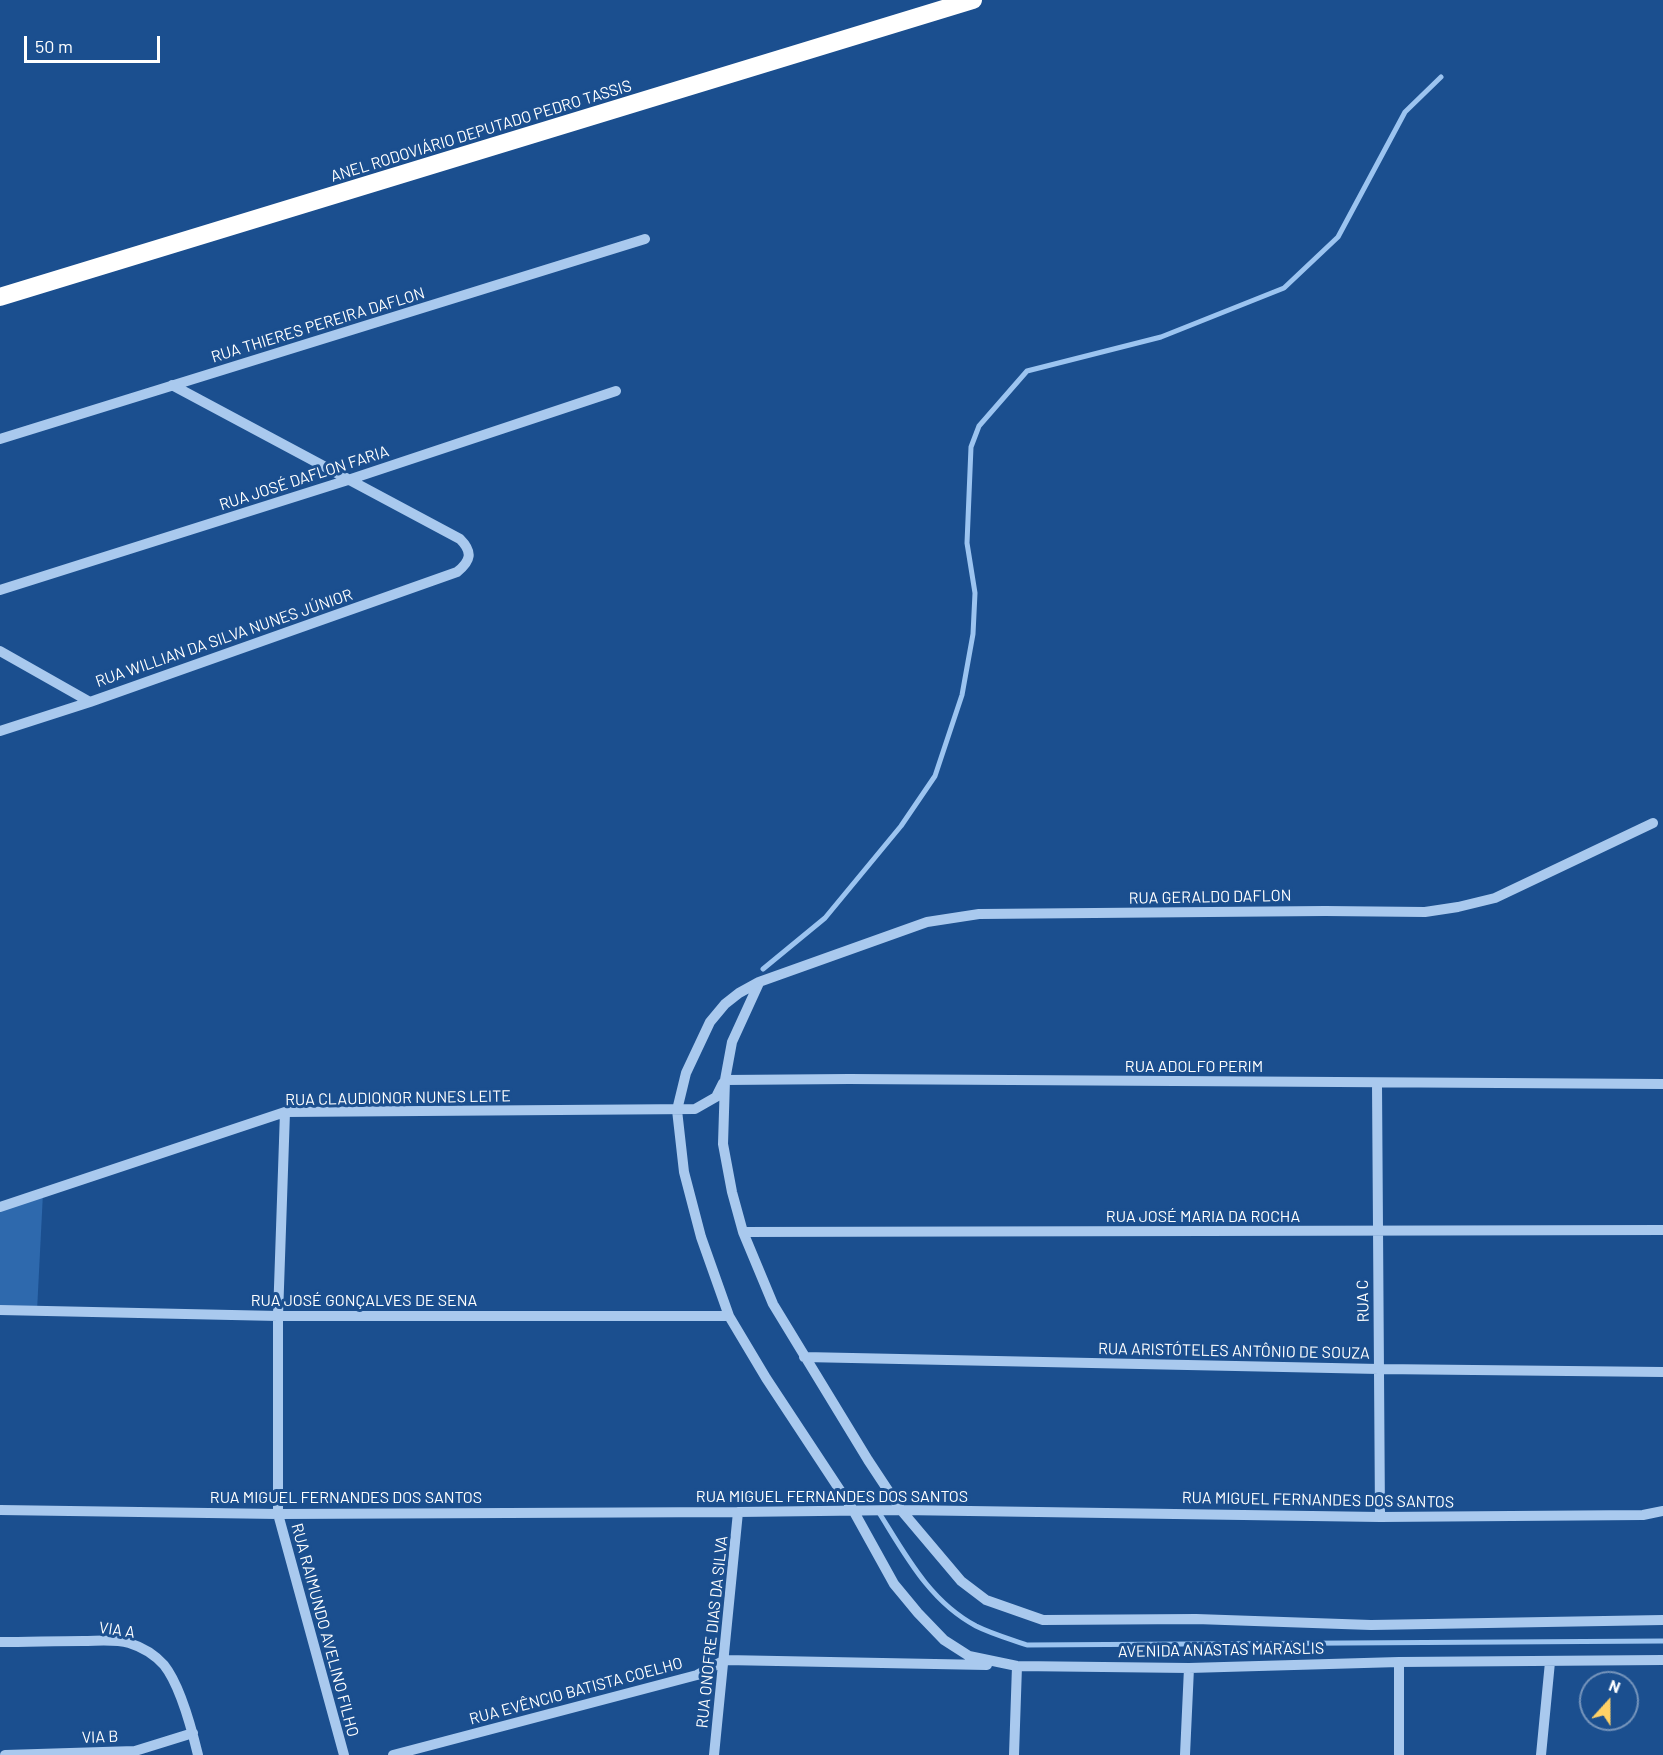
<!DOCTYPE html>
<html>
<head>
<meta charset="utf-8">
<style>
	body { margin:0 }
	#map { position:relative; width:1663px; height:1755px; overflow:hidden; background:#1b4f8f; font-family:Barlow,sans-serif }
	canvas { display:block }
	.north { position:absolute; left:1579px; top:1671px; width:60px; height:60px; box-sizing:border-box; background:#1b4f8f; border:2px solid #7695bc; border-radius:50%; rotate:21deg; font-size:16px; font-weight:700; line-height:24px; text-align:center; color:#fff }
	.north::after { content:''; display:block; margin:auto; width:21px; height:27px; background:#ffd166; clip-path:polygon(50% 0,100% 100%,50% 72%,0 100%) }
	.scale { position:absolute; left:24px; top:36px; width:136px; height:27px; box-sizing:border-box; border:3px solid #fff; border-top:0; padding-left:8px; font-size:18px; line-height:21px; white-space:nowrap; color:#fff; -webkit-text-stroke:4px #1b4f8f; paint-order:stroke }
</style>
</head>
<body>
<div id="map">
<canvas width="1663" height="1755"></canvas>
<div class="north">N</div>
<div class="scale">50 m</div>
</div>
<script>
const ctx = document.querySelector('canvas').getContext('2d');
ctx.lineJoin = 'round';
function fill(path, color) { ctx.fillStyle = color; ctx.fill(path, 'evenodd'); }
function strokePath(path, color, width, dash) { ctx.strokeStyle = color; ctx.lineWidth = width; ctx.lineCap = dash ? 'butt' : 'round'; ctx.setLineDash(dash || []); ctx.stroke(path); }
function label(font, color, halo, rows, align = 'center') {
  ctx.font = font + ' Barlow,sans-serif'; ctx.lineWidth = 6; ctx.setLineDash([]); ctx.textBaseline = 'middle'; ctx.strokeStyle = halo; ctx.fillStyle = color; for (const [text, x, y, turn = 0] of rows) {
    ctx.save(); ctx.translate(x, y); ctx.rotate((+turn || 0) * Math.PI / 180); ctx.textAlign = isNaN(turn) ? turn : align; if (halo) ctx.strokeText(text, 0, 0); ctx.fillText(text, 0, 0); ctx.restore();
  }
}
fill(new Path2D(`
	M43 1193 37 1311 0 1310V1207Z`), '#2e69ad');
strokePath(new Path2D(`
	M763 969 825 918 901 826 935 776 962 695 973 634 975 593 967 543 971 447 979 426 1027 371 1161 337 1284 288 1338 237 1405 112 1441 77
	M878 1511C905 1554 929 1601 976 1626 992 1634 1010 1639 1027 1645L1663 1641`), '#9cc4f0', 5);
strokePath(new Path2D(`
	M0 439 645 239
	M0 590 348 480 616 391
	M0 651 90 702
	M0 731 90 702 457 572C471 561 473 552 460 539L172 385
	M1653 823 1495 898 1458 907 1425 912 1325 911 979 914 927 922 759 982 739 993 725 1004 710 1022 686 1073 677 1110 684 1172 701 1237 729 1316 766 1378 853 1510 894 1584 918 1613 944 1640 969 1656 1017 1666 1189 1668 1399 1662 1663 1660
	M759 983 732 1042 725 1080 723 1144 732 1192 743 1232 773 1304 868 1460 901 1510 961 1581 986 1600 1043 1620 1196 1619 1371 1625 1663 1620
	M725 1080 849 1079 1663 1084
	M1377 1084 1380 1517
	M285 1112 278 1316V1514L344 1755
	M0 1207 285 1112 695 1109 716 1097 723 1083
	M743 1232 1663 1230
	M0 1310 278 1316H729
	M804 1357 1379 1369 1663 1372
	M0 1510 278 1514 738 1512 901 1510 1380 1517 1643 1515 1663 1511
	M0 1642C28 1642 55 1641 83 1641 98 1641 115 1639 129 1643 142 1647 155 1655 164 1665 180 1685 192 1730 198 1755
	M5 1755 135 1751 193 1733
	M393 1755 697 1675 725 1660 987 1665
	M714 1755 738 1512
	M1014 1755 1017 1666
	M1185 1755 1189 1668
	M1399 1755V1662
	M1541 1755 1550 1662`), '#a9c9ee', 10);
strokePath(new Path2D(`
	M0 297 973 0`), '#fff', 18);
label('16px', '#fff', '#1b4f8f', [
	["ANEL RODOVIÁRIO DEPUTADO PEDRO TASSIS",481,131,-17],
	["RUA THIERES PEREIRA DAFLON",318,325,-17],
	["RUA JOSÉ DAFLON FARIA",304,478,-18],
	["RUA WILLIAN DA SILVA NUNES JÚNIOR",224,638,-19],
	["RUA GERALDO DAFLON",1210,897,-1],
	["RUA ADOLFO PERIM",1194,1067],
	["RUA CLAUDIONOR NUNES LEITE",398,1098,-1],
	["RUA JOSÉ MARIA DA ROCHA",1203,1217],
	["RUA JOSÉ GONÇALVES DE SENA",364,1301],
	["RUA C",1363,1301,-91],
	["RUA ARISTÓTELES ANTÔNIO DE SOUZA",1234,1351,1],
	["RUA MIGUEL FERNANDES DOS SANTOS",832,1497],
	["RUA MIGUEL FERNANDES DOS SANTOS",346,1498],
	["RUA MIGUEL FERNANDES DOS SANTOS",1318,1500,1],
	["VIA A",117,1630,8],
	["RUA RAIMUNDO AVELINO FILHO",325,1630,75],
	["RUA ONOFRE DIAS DA SILVA",712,1632,-84],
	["AVENIDA ANASTAS MARASLIS",1221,1650,-1],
	["RUA EVÊNCIO BATISTA COELHO",576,1691,-15],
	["VIA B",100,1737,-2]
]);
</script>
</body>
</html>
